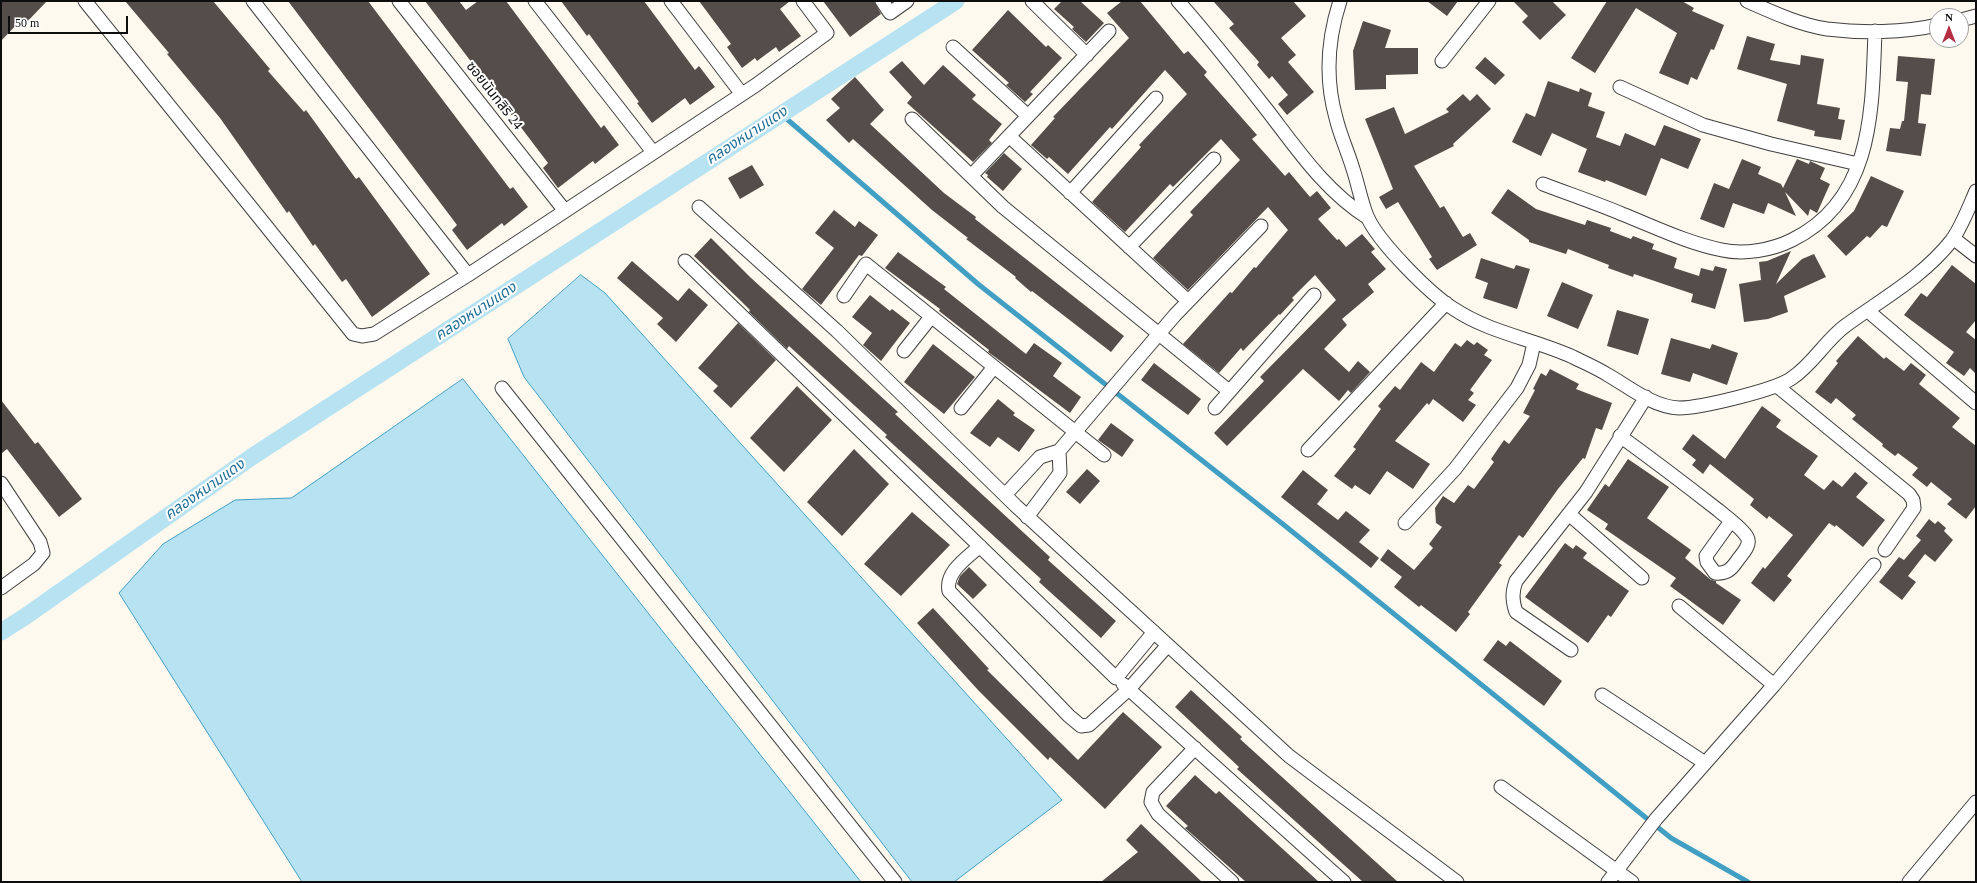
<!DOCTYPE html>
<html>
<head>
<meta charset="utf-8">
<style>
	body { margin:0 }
	#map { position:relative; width:1977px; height:883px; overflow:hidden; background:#fef9ee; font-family:"Times New Roman",serif }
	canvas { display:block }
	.frame { position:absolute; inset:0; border:2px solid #0d0d0d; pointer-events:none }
	.north { position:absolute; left:1929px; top:8px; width:40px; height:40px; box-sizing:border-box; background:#fff; border:1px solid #9e9e9e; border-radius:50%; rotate:0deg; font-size:11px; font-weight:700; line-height:16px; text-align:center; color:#0d0d0d }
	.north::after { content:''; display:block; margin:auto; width:14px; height:18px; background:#b42e44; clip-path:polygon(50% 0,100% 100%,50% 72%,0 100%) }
	.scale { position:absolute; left:8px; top:16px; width:120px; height:18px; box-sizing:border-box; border:2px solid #0d0d0d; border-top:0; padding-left:5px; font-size:12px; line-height:14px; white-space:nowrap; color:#0d0d0d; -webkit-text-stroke:3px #fff; paint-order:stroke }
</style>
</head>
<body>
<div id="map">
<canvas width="1977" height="883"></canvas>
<div class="frame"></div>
<div class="north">N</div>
<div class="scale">50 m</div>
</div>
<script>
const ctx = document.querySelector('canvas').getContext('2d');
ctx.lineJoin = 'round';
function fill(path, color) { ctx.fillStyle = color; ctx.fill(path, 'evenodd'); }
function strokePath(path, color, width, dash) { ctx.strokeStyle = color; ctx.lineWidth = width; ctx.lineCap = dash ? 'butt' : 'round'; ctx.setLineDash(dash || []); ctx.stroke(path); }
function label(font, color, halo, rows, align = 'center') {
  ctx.font = font + ' "Times New Roman","Noto Sans Thai",serif'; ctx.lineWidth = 4; ctx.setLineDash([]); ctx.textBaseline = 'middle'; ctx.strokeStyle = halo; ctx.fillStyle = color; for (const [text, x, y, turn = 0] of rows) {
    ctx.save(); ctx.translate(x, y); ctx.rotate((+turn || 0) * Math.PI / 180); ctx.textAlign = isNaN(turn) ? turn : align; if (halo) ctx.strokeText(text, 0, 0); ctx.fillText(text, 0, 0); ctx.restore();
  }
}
const water = new Path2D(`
	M581 275 605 293 1062 800 954 882H912L524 377 508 339Z
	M463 379 861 882H302L119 593 163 544 235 500 291 498Z`);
fill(water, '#b6e2f2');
strokePath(water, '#429fc4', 1);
strokePath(new Path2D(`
	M781 114 978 284 1284 525 1671 838 1748 882`), '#429fc4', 5);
strokePath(new Path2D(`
	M1 632 26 616 253 456 956 1`), '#b6e2f2', 17);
fill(new Path2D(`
	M1 1H47L25 24 21 20 1 41Z
	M125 1H213L270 69 268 71 304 112 306 110 356 179 359 177 430 274 372 317 346 279 342 282 315 244 313 246 289 211 287 213 220 118 167 54 169 53Z
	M288 1H368L510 189 513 187 528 207 504 226 502 223 467 250 452 230 457 225Z
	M425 1H459L466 10 478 1H506L601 128 604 125 619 145 595 164 593 161 558 188 543 168 548 163Z
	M561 1H644L695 70 699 66 715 87 690 105 685 98 652 123 637 103 639 102 589 34 587 36Z
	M699 1H790L780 9 801 36 779 52 776 47 757 61 755 58 742 68 727 47 731 44Z
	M823 1H874L881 14 850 37Z
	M1062 1H1080L1104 23 1086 42 1072 29 1074 27 1054 9Z
	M1122 1H1140L1184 54 1188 51 1207 72 1204 75 1257 135 1252 139 1285 176 1289 172 1310 197 1317 191 1331 208 1318 219 1337 240 1339 239 1346 247 1362 234 1375 249 1371 252 1386 269 1368 284 1374 292 1342 319 1347 325 1324 349 1349 372 1358 361 1370 372 1351 393 1348 390 1339 401 1303 369 1227 446 1214 433 1264 381 1260 377 1336 300 1315 275 1292 298 1294 300 1280 315 1279 314 1243 351 1241 348 1219 373 1183 344 1230 292 1232 293 1254 267 1256 268 1288 230 1268 207 1188 290 1153 258 1193 215 1190 212 1240 160 1221 139 1173 187 1170 184 1125 232 1092 202 1141 147 1139 145 1187 94 1165 70 1112 129 1110 127 1068 174 1049 157 1047 159 1031 145 1055 118 1053 117 1129 38 1107 13Z
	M1213 1H1293L1306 16 1281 38 1296 55 1288 62 1314 92 1287 115 1278 104 1288 95 1272 76 1269 79 1257 65 1259 62 1229 28 1234 24Z
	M1427 1H1458L1447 16Z
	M1513 1H1552L1566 15 1540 40 1522 22 1528 16Z
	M1607 1H1682L1694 8 1692 11 1724 25 1714 50 1711 49 1697 80 1691 77 1688 85 1659 73 1677 33 1636 8 1595 73 1571 58Z
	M1008 10 1046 47 1048 45 1062 58 1030 92 1033 94 1025 102 1006 85 1009 83 972 50Z
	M1363 21 1391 30 1385 48H1418V74L1386 75V89L1355 90 1353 51Z
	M1747 36 1775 44 1770 60 1800 65 1801 55 1824 59 1817 104 1840 108 1838 119 1845 120 1841 140 1814 136 1815 131 1777 121 1787 84 1737 69Z
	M1898 56 1935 59 1931 95 1921 94 1918 123 1926 124 1921 156 1886 151 1890 128 1900 129 1902 121H1904L1908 82 1896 81Z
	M1485 57 1505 75 1495 85 1475 68Z
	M902 61 924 85 943 65 976 95 972 99 1002 124 989 140 992 143 973 162 907 103 912 97 889 72Z
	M855 77 884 110 870 124 944 193 976 217 975 219 1124 336 1111 352 1032 291 1031 292 1015 278 1016 277 966 239 968 238 932 210 853 139 849 143 826 120 840 108 831 99Z
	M1548 81 1579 92 1580 88 1592 93 1588 106 1605 112 1596 137 1620 146 1625 133 1655 146 1664 125 1701 139 1688 169 1661 158 1646 196 1606 180 1605 182 1578 172 1587 149 1552 133 1541 156 1512 142 1526 113 1535 117Z
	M1463 94 1470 101 1477 94 1491 109 1453 144 1454 146 1414 166 1440 208 1444 206 1463 237 1470 233 1477 245 1437 270 1429 259 1432 257 1398 202 1386 209 1379 197 1393 189 1365 119 1394 107 1405 134 1449 112 1446 109Z
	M1004 153 1022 169 1003 191 987 177 988 175 985 173Z
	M1742 159 1761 167 1758 174 1781 184 1783 188 1797 159 1809 164 1810 161 1825 168 1820 179 1830 184 1817 213 1810 209 1808 216 1785 192 1796 216 1768 203 1764 214 1733 203 1724 228 1700 219 1714 183 1729 189Z
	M752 165 764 185 740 199 728 178Z
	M1871 176 1904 191 1887 227 1882 225 1870 238 1867 236 1846 256 1827 236 1854 211Z
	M1508 189 1536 209 1585 225 1587 220 1611 228 1610 231 1631 239 1633 236 1654 244 1652 249 1677 258 1674 268 1699 276 1701 268 1713 271 1715 266 1727 269 1715 309 1691 302 1693 294 1634 274 1633 277 1608 268 1609 265 1568 249 1566 254 1529 242V240L1491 213Z
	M834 210 855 227 859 221 878 235 862 256 859 255 821 305 802 289 834 248 815 233Z
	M711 238 750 277 898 412 895 414 1050 557 1048 560 1116 621 1101 638 1039 582 1041 579 885 437 887 435 789 346 787 349 749 312 750 310 741 301 694 256Z
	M1791 251 1776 284 1802 259 1814 254 1826 277 1784 296 1788 312 1768 319 1744 322 1739 284 1761 280 1759 262 1767 261Z
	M898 252 946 287 944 289 1026 354 1034 343 1062 363 1053 376 1081 397 1070 413 995 357 988 352 989 350 939 311 940 309 885 268Z
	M1481 258 1514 269 1516 265 1530 269 1517 309 1483 298 1488 283 1475 278Z
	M632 261 678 301 689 288 708 305 676 342 657 324 663 318 617 278Z
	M1952 265 1976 284V320L1966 332 1976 340V374L1970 368 1964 376 1946 363 1954 352 1904 315 1921 293 1927 297Z
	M1562 282 1593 295 1578 329 1547 316Z
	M870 295 890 311 892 309 910 323 881 361 863 345 872 333 852 317Z
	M1617 310 1649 319 1638 355 1607 346Z
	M738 323 776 360 731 408 713 391 718 386 698 368Z
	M1858 336 1884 359 1886 357 1904 371 1911 363 1926 375 1919 384 1960 418 1952 427 1976 446V506L1966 519 1947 504 1952 499 1931 482 1927 487 1912 475 1918 468 1898 453 1895 456 1882 446 1883 444 1852 419 1856 415 1836 398 1831 404 1815 392 1838 363 1836 361Z
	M1671 338 1710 349 1712 344 1738 353 1727 385 1693 373 1690 382 1661 374Z
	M1467 340 1474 345 1477 342 1488 350 1484 355 1492 360 1470 390 1474 393 1468 400 1476 405 1463 422 1433 399 1429 405 1427 403 1395 441 1430 464 1413 489 1387 471 1370 495 1355 485 1352 489 1334 476 1356 449 1353 447 1381 409 1378 406 1395 386 1400 390 1421 362 1434 372 1455 343 1461 347Z
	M933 344 975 377 944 414 904 382Z
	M1154 363 1201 399 1188 415 1141 380Z
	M1550 369 1579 384 1576 389 1612 403 1602 430 1596 428 1585 459 1583 458 1558 489 1523 538 1519 535 1499 563 1502 565 1468 612 1470 614 1456 632 1421 605 1419 607 1394 587 1402 577 1380 560 1388 549 1414 570 1433 548 1429 544 1442 527 1436 523 1435 508 1443 496 1454 503 1468 485 1474 489 1494 462 1491 459 1504 440 1509 444 1530 416 1523 413 1535 390 1533 389 1541 373 1546 376Z
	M797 386 832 420 784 472 750 438Z
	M998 399 1015 413 1013 415 1035 430 1019 452 998 437 990 447 970 433Z
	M1 400 35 444 38 442 82 499 59 517 7 449 1 454Z
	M1762 406 1781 420 1776 427 1818 456 1804 475 1824 490 1833 480 1842 487 1855 472 1868 483 1856 497 1885 520 1863 547 1836 525 1835 527 1829 523 1787 576 1792 580 1774 602 1751 583 1763 567 1765 569 1793 535 1769 516 1767 519 1750 505 1754 499 1710 464 1703 474 1692 465 1696 460 1682 449 1693 434 1725 459Z
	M1111 423 1134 440 1122 457 1098 440Z
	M854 449 889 484 842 536 807 502Z
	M1628 459 1669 487 1647 518 1691 550 1685 558 1711 580 1716 581V583L1741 600 1723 625 1670 586 1676 578 1605 529 1608 524 1587 510 1605 484 1609 487Z
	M1087 469 1100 481 1080 504 1066 492Z
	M1303 470 1328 490 1317 504 1338 520 1346 511 1370 530 1359 542 1379 558 1371 568 1281 497Z
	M912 512 950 545 901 596 864 564Z
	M1929 519 1935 524 1938 521 1946 528 1944 531 1953 540 1935 562 1925 554 1908 576 1916 582 1902 600 1879 582 1899 557 1904 560 1921 540 1916 536Z
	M1565 543 1573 549 1576 545 1587 553 1583 558 1629 591 1611 617 1608 615 1588 643 1525 597Z
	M969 567 987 585 973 599 957 584 960 576Z
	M933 608 989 669 987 670 1078 760 1123 712 1162 747 1105 809 1050 757 1048 760 978 690 917 623Z
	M1498 640 1506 646 1510 641 1562 681 1544 706 1483 660Z
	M1191 690 1242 737 1240 739 1398 882H1363L1237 769 1239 767 1175 707Z
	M1195 775 1216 794 1219 791 1319 882H1246L1185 828 1188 826 1166 806Z
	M1141 824 1202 882H1101L1138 852 1126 840Z`), '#554d4a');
const street = new Path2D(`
	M85 1 353 334 362 336 374 334 468 275 756 85 827 33 803 1
	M253 1 468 275
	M399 1 565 211
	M535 1 653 152
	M671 1 741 93
	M882 1 890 13 907 1
	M1032 1 1087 55
	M1178 1C1209 36 1238 73 1267 110 1297 149 1325 191 1368 218
	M1340 1C1328 38 1325 79 1336 118 1340 135 1348 152 1353 169 1358 184 1361 201 1367 216 1378 242 1430 294 1454 309 1490 333 1534 339 1573 357 1585 363 1597 368 1608 375 1629 387 1653 407 1679 408 1700 408 1776 390 1792 378 1813 364 1825 341 1845 326 1882 299 1923 277 1952 240 1962 226 1969 207 1976 191
	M1747 1C1772 12 1800 25 1827 29 1860 33 1905 33 1937 25
	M1961 20 1976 16
	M953 47 1028 116
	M1442 61 1489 1
	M1620 87 1703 125 1771 144 1858 164
	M912 119 1003 207 1229 391
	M1009 136 1188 301
	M971 176 1109 31
	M1543 184C1569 194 1596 203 1622 214 1655 227 1687 243 1722 250 1744 255 1772 250 1792 240 1874 200 1872 109 1875 31
	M1070 193 1156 98
	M699 207 837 331 1016 506 1289 756 1457 882
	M1953 238 1976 256
	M1129 247 1214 159
	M685 261 1116 678 1154 632
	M844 296 866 264 1104 455
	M1868 311 1976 403
	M904 351 931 317
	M1777 386 1909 494 1913 500 1914 508 1885 550
	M502 388 895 882
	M961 408 994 367
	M1215 408 1314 295
	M1620 436C1653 460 1686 485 1718 510 1726 517 1742 528 1747 537 1752 545 1741 555 1737 561 1731 570 1726 574 1715 573L1707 562 1706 556 1731 521
	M1308 450 1446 303
	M1059 451 1175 315 1261 226
	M1 483 40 542 43 553 34 564 1 588
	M1005 495 1040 457 1059 451 1060 473 1027 517
	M1569 514 1642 578
	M1405 523 1455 469 1517 388 1529 365 1534 343
	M980 546C967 558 945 572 949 591L1069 716 1081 726 1089 725 1129 689 1168 645
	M1679 606 1774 685
	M1571 650 1516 612C1512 600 1512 592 1516 581L1586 492 1646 397
	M1123 684 1344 882
	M1602 695 1705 763
	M1195 748 1153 792 1151 802 1158 814 1232 882
	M1501 787 1632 882
	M1608 882 1656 819 1774 685 1874 565
	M1909 882 1976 802`);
strokePath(street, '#404040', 15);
strokePath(street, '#fff', 13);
label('14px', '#0d0d0d', '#fff', [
	["ซอยนันทสิริ 24",494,96,52]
]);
label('italic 15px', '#1f6f96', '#fff', [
	["คลองหนามแดง",747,136,-33],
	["คลองหนามแดง",476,312,-33],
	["คลองหนามแดง",205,490,-35]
]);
</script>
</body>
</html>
